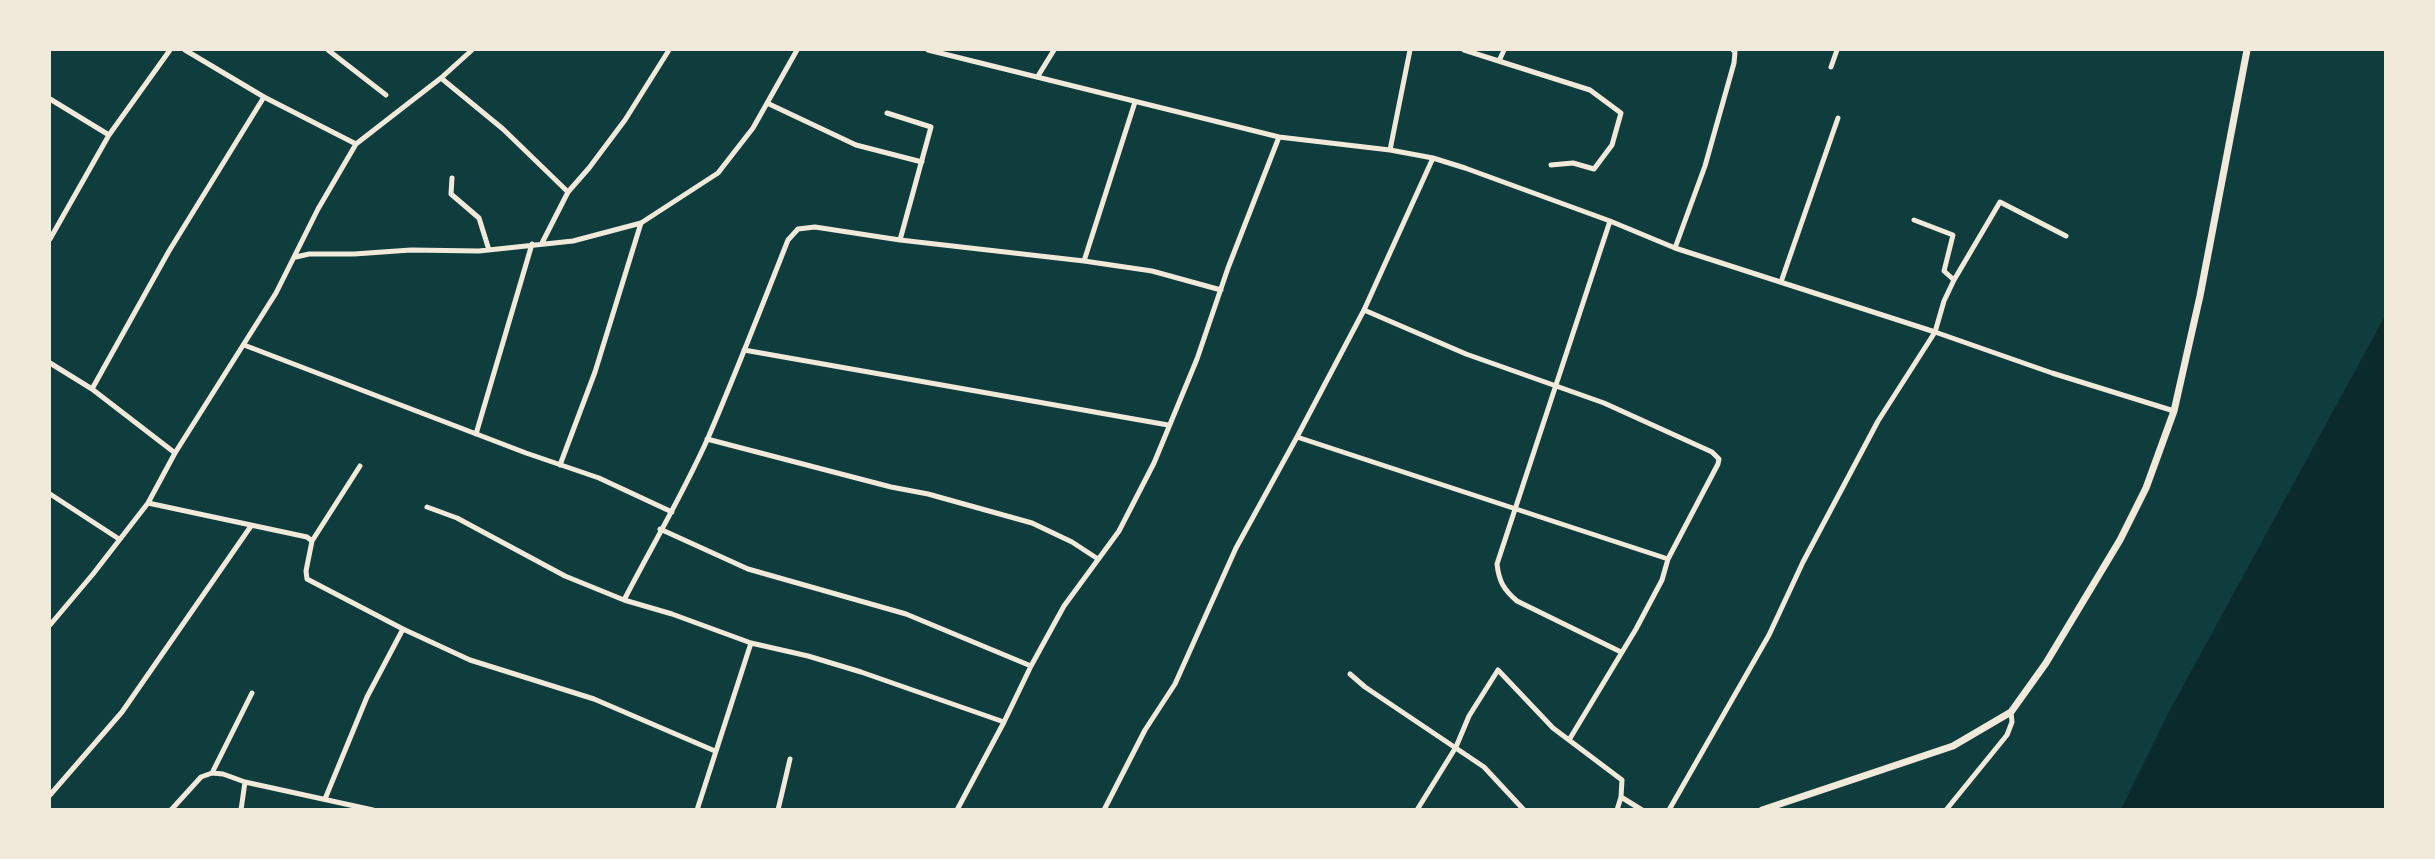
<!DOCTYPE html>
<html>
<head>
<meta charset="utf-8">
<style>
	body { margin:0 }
	#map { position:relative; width:2435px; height:859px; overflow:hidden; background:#0f3d3e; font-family:"Fira Sans",sans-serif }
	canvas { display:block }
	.frame { position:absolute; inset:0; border:51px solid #f1e9da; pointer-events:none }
</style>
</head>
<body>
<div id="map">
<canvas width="2435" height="859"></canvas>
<div class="frame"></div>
</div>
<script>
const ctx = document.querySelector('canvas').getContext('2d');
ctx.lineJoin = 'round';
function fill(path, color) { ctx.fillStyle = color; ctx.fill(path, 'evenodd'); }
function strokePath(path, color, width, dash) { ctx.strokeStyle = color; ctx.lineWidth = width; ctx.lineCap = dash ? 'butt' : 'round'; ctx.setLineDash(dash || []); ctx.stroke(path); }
fill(new Path2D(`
	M2385 316V809H2121L2170 710Z`), '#0a2a2b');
strokePath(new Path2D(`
	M185 50 264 97 356 144
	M328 50 386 95
	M928 50 1279 137 1390 150 1433 158 1465 168 1610 221 1675 248 1935 332 2052 373 2174 411
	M1464 50 1590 90 1621 113 1612 145 1594 169 1573 163 1551 165
	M1499 61 1504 50
	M1831 67 1837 50
	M1038 76 1054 50
	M441 78 503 129 568 192 589 168 625 120 669 50
	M50 99 109 135
	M767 103 856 145 922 162
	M887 113 931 127 900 240
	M1390 150 1410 50
	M452 178 451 194 479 218 489 250
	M1914 220 1953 235 1944 271 1954 280
	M1610 221 1497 564C1499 581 1503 589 1517 601L1621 652
	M50 239 109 135 170 50
	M542 243 568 192
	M1675 248 1705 166 1734 63 1735 52 1733 50
	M296 257 309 254H354L411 250 479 251 573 241 641 223 718 173 753 128 797 50
	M1084 261 1135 102
	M1781 282 1838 118
	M1364 310 1466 354 1604 403 1712 452 1719 459 1718 464 1668 559 1662 580 1636 629 1569 740
	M244 345 526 453 599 478 672 512
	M744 350 1168 425
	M50 363 92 389 175 453
	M92 389 169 251 264 97
	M476 434 532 244
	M1297 437 1668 559
	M707 439 891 487 928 494 1032 523 1072 542 1098 559
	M560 465 595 372 641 223
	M50 494 119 539
	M148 503 307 537 312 541 306 571 307 579 403 629 470 660 594 699 715 751
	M427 507 457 518 565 576 624 600 672 614 751 643 808 656 861 672 1004 722
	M660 529 748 569 906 614 1031 666
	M312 541 360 466
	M624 600C652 546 683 494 708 438 736 373 762 306 788 240L798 229 815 227 900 240 1084 261 1152 271 1221 290
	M50 625 93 574 148 503 175 453 276 293 318 209 356 144 441 78 472 50
	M1350 674 1365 687 1484 767 1524 810
	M212 773 252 693
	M50 795 122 712 251 526
	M325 799 367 697 403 629
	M171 810 201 777 212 773 223 774 245 782 373 810
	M241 810 245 782
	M697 810 751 643
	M778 810 790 759
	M957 810 1004 722 1031 666 1064 606 1119 531 1154 463 1197 359 1228 268 1279 137
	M1104 810 1145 730 1175 684 1236 548 1297 437 1364 310 1433 158
	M1417 810 1456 747 1469 716 1498 670 1553 728 1622 780 1621 797 1642 810
	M1617 810 1621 797
	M1669 810 1769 635 1803 562 1878 421 1935 332 1944 301 1954 280 2000 202 2066 236
	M1946 810 2007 735 2012 722 2011 712`), '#f1e9da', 5);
strokePath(new Path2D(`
	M1762 810 1953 746 2011 712 2046 663 2120 540 2146 488 2174 411 2200 296 2247 50`), '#f1e9da', 7);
</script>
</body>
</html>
